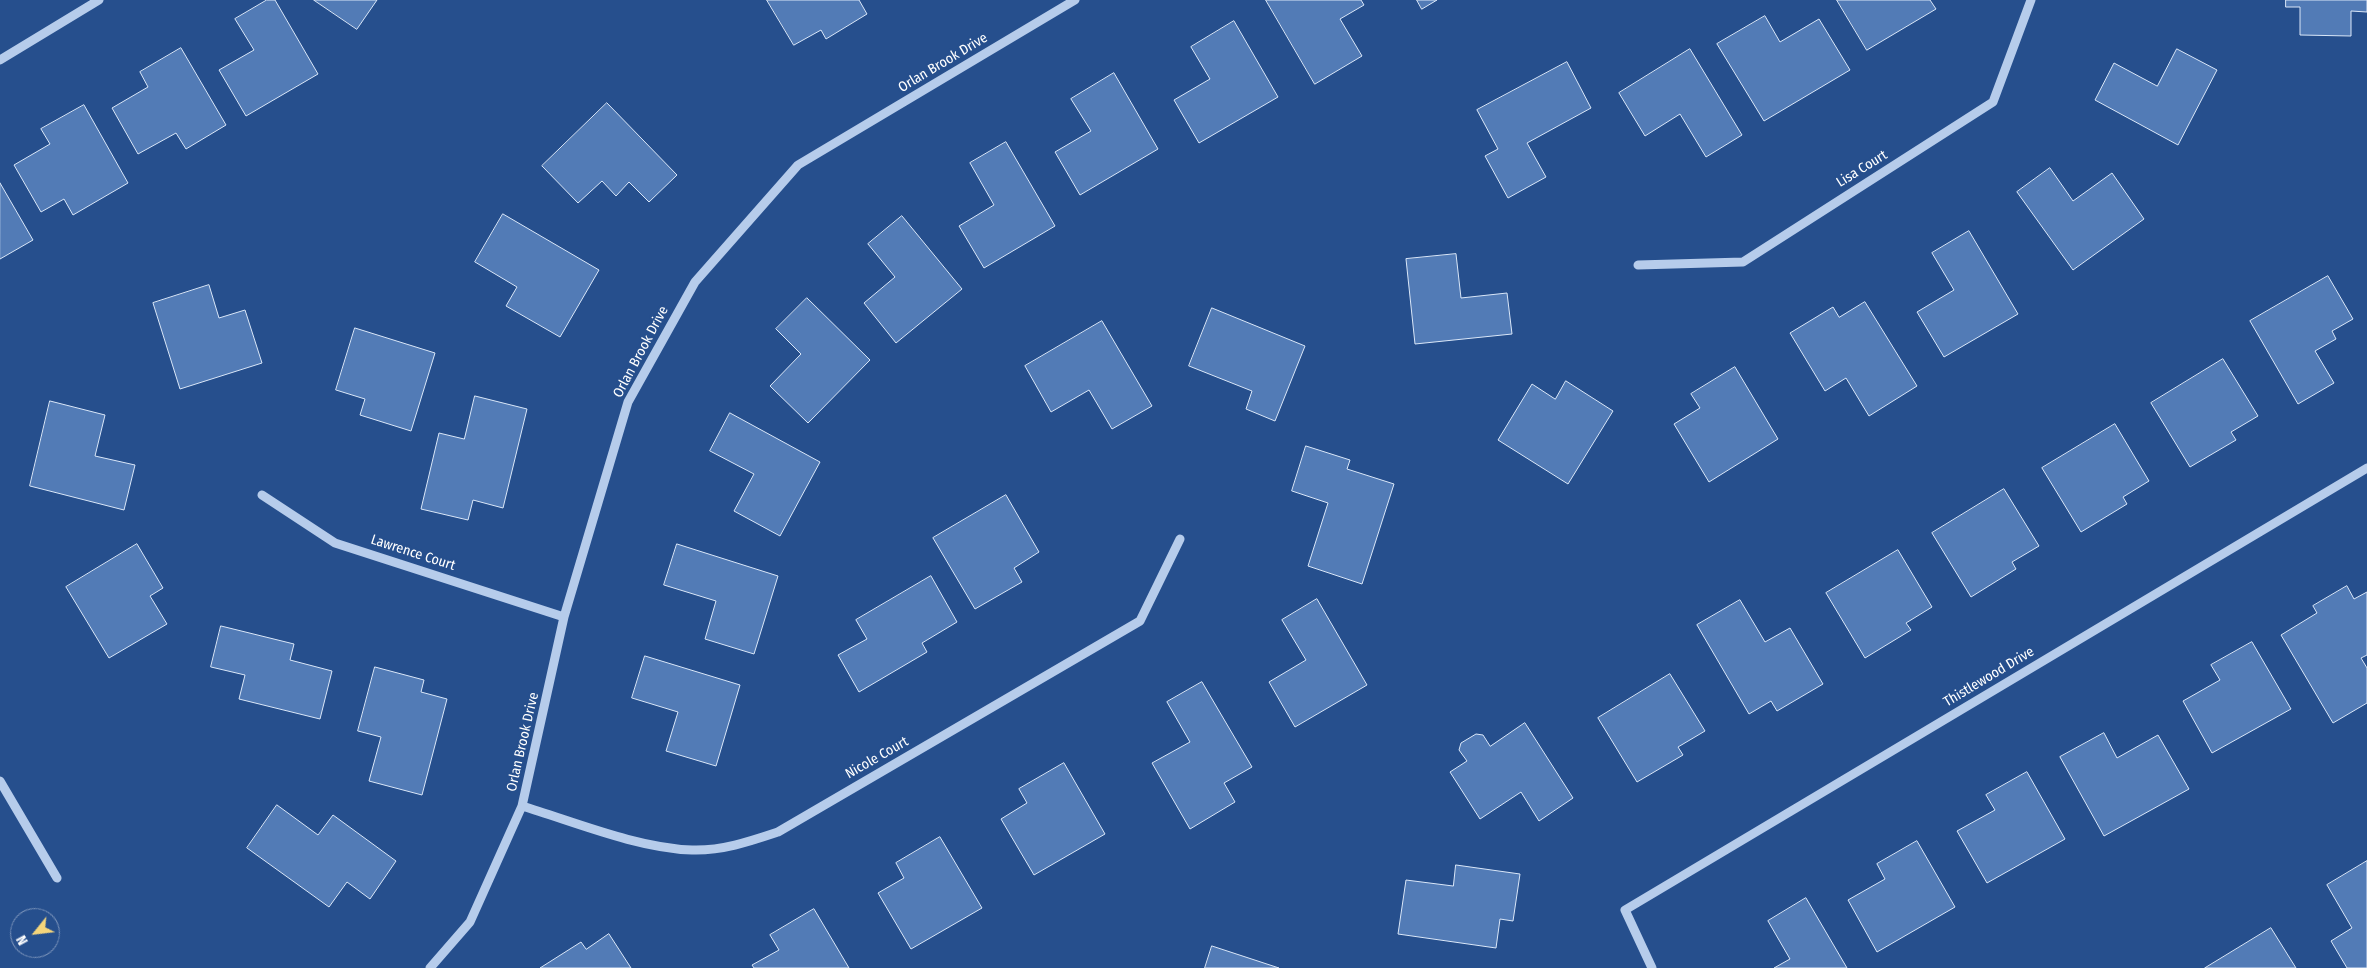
<!DOCTYPE html>
<html>
<head>
<meta charset="utf-8">
<style>
	body { margin:0 }
	#map { position:relative; width:2367px; height:968px; overflow:hidden; background:#264f8d; font-family:"Fira Sans Condensed",sans-serif }
	canvas { display:block }
	.north { position:absolute; left:10px; top:908px; width:50px; height:50px; box-sizing:border-box; background:#264f8d; border:1px solid #7d95bb; border-radius:50%; rotate:241deg; font-size:14px; font-weight:700; line-height:20px; text-align:center; color:#fff }
	.north::after { content:''; display:block; margin:auto; width:18px; height:22px; background:#f4d57b; clip-path:polygon(50% 0,100% 100%,50% 72%,0 100%) }
</style>
</head>
<body>
<div id="map">
<canvas width="2367" height="968"></canvas>
<div class="north">N</div>
</div>
<script>
const ctx = document.querySelector('canvas').getContext('2d');
ctx.lineJoin = 'round';
function fill(path, color) { ctx.fillStyle = color; ctx.fill(path, 'evenodd'); }
function strokePath(path, color, width, dash) { ctx.strokeStyle = color; ctx.lineWidth = width; ctx.lineCap = dash ? 'butt' : 'round'; ctx.setLineDash(dash || []); ctx.stroke(path); }
function label(font, color, halo, rows, align = 'center') {
  ctx.font = font + ' "Fira Sans Condensed",sans-serif'; ctx.lineWidth = 4.5; ctx.setLineDash([]); ctx.textBaseline = 'middle'; ctx.strokeStyle = halo; ctx.fillStyle = color; for (const [text, x, y, turn = 0] of rows) {
    ctx.save(); ctx.translate(x, y); ctx.rotate((+turn || 0) * Math.PI / 180); ctx.textAlign = isNaN(turn) ? turn : align; if (halo) ctx.strokeText(text, 0, 0); ctx.fillText(text, 0, 0); ctx.restore();
  }
}
const building = new Path2D(`
	M267 0H275L318 74 246 116 219 70 254 50 235 19Z
	M314 0H377L357 29Z
	M767 0H859L867 14 826 39 821 30 794 45Z
	M1266 0H1361L1364 5 1340 19 1362 56 1315 84Z
	M1417 0H1437L1422 9Z
	M1837 0H1930L1936 9 1867 50Z
	M2286 0H2367V12L2351 11V36L2300 35V7H2286Z
	M1765 16 1780 42 1819 19 1850 70 1764 121 1717 44Z
	M1234 21 1278 97 1199 143 1174 100 1210 79 1191 47Z
	M181 48 226 125 186 149 176 133 138 154 112 108 148 87 140 72Z
	M1690 49 1742 135 1706 157 1680 114 1645 136 1619 93Z
	M2177 49 2217 70 2178 145 2095 100 2114 63 2157 86Z
	M1567 62 1591 108 1527 143 1546 177 1508 198 1485 156 1498 149 1477 110Z
	M1114 73 1158 149 1080 195 1055 152 1091 131 1071 99Z
	M607 103 677 175 649 202 629 182 616 196 602 181 578 203 542 166Z
	M84 105 128 183 73 215 64 199 41 212 14 165 50 144 41 129Z
	M1006 142 1055 226 984 268 959 226 994 205 970 163Z
	M2050 168 2073 201 2112 173 2144 219 2073 270 2017 192Z
	M0 183 33 240 0 259Z
	M503 214 599 270 560 337 506 306 517 287 475 262Z
	M902 216 962 289 896 343 864 303 895 277 868 244Z
	M1969 231 2018 314 1944 357 1917 312 1954 290 1932 253Z
	M1456 254 1461 298 1507 293 1512 334 1415 344 1406 259Z
	M2328 276 2353 319 2332 331 2336 339 2315 351 2334 383 2298 404 2250 321Z
	M209 285 219 318 245 310 262 363 180 389 153 303Z
	M807 298 870 360 808 423 770 386 801 354 776 329Z
	M1865 302 1917 386 1869 416 1846 378 1825 391 1790 333 1833 307 1839 317Z
	M1212 308 1305 346 1275 421 1246 409 1252 391 1189 366Z
	M1102 321 1152 406 1112 429 1089 390 1051 412 1025 366Z
	M355 328 435 353 411 431 360 415 365 399 336 390Z
	M2223 359 2258 416 2231 432 2236 440 2190 467 2151 403Z
	M1735 367 1778 439 1709 482 1674 424 1700 408 1691 394Z
	M1566 381 1613 411 1568 484 1498 440 1532 384 1555 399Z
	M475 396 527 409 503 508 473 500 468 520 421 509 439 433 464 439Z
	M50 401 105 415 95 456 135 465 124 510 30 486Z
	M730 413 820 462 780 536 734 511 754 474 710 451Z
	M2115 424 2149 481 2123 497 2127 504 2081 532 2042 468Z
	M1306 446 1350 460 1347 469 1394 484 1362 584 1308 566 1328 503 1292 491Z
	M2004 489 2039 546 2012 562 2016 569 1971 597 1932 533Z
	M1006 495 1039 552 1014 568 1022 582 975 609 933 538Z
	M137 544 163 588 150 596 167 624 109 658 66 587Z
	M677 544 778 576 754 654 705 639 716 601 664 585Z
	M1898 550 1932 607 1906 623 1911 630 1865 658 1826 593Z
	M931 576 957 622 922 643 927 652 859 692 838 655 867 639 856 620Z
	M2347 586 2354 599 2367 592V655L2361 658 2367 668V703L2333 723 2281 635 2317 613 2313 606Z
	M1317 599 1367 685 1295 727 1269 682 1306 660 1282 620Z
	M1740 600 1765 642 1790 628 1823 684 1777 711 1771 701 1749 714 1697 625Z
	M221 626 294 644 290 660 332 671 320 719 239 699 245 675 211 667Z
	M2252 642 2291 709 2212 753 2183 701 2220 680 2211 665Z
	M645 656 740 685 716 766 666 751 678 712 632 698Z
	M375 667 424 680 421 692 447 699 422 795 369 781 381 737 358 731Z
	M1670 674 1705 731 1678 747 1683 755 1637 782 1598 718Z
	M1202 682 1252 767 1224 783 1235 802 1190 829 1152 763 1190 742 1167 702Z
	M1525 723 1573 798 1539 821 1521 792 1480 819 1450 772 1467 761 1459 750 1461 743 1476 734 1483 735 1490 746Z
	M2104 733 2117 758 2158 735 2189 789 2104 836 2060 757Z
	M1064 763 1105 834 1034 875 1001 819 1027 803 1019 789Z
	M2027 772 2065 839 1987 883 1957 831 1995 810 1986 795Z
	M277 805 318 835 333 815 396 861 370 899 347 882 329 907 247 848Z
	M940 837 982 908 911 949 878 893 904 878 896 863Z
	M1917 841 1955 907 1877 952 1848 900 1885 879 1877 864Z
	M2367 861V968H2347L2331 941 2352 928 2327 885Z
	M1456 865 1520 874 1513 921 1500 919 1496 948 1398 934 1406 880 1453 886Z
	M1806 898 1847 968H1774L1790 959 1768 921Z
	M814 909 849 968H754L752 965 779 950 770 935Z
	M2271 928 2296 968H2205Z
	M609 934 631 968H540L581 942 586 949Z
	M1212 946 1279 968H1205Z`);
fill(building, '#527bb6');
strokePath(building, '#dae7f8', 1);
strokePath(new Path2D(`
	M0 60 99 0
	M1638 265 1743 262 1993 102 2031 0
	M262 495 335 543 564 617
	M0 781 57 878
	M522 806C575 822 637 848 692 850 722 851 751 841 778 832L1140 621 1180 539
	M430 968 470 922 522 806 564 617 628 402 695 282 798 165 1075 0
	M1652 968 1625 910 2367 468`), '#b6cceb', 9);
label('14px', '#fff', '#264f8d', [
	["Orlan Brook Drive",943,63,-31],
	["Lisa Court",1862,169,-32],
	["Orlan Brook Drive",641,352,-62],
	["Lawrence Court",413,553,18],
	["Thistlewood Drive",1989,677,-31],
	["Orlan Brook Drive",523,742,-77],
	["Nicole Court",877,758,-30]
]);
</script>
</body>
</html>
